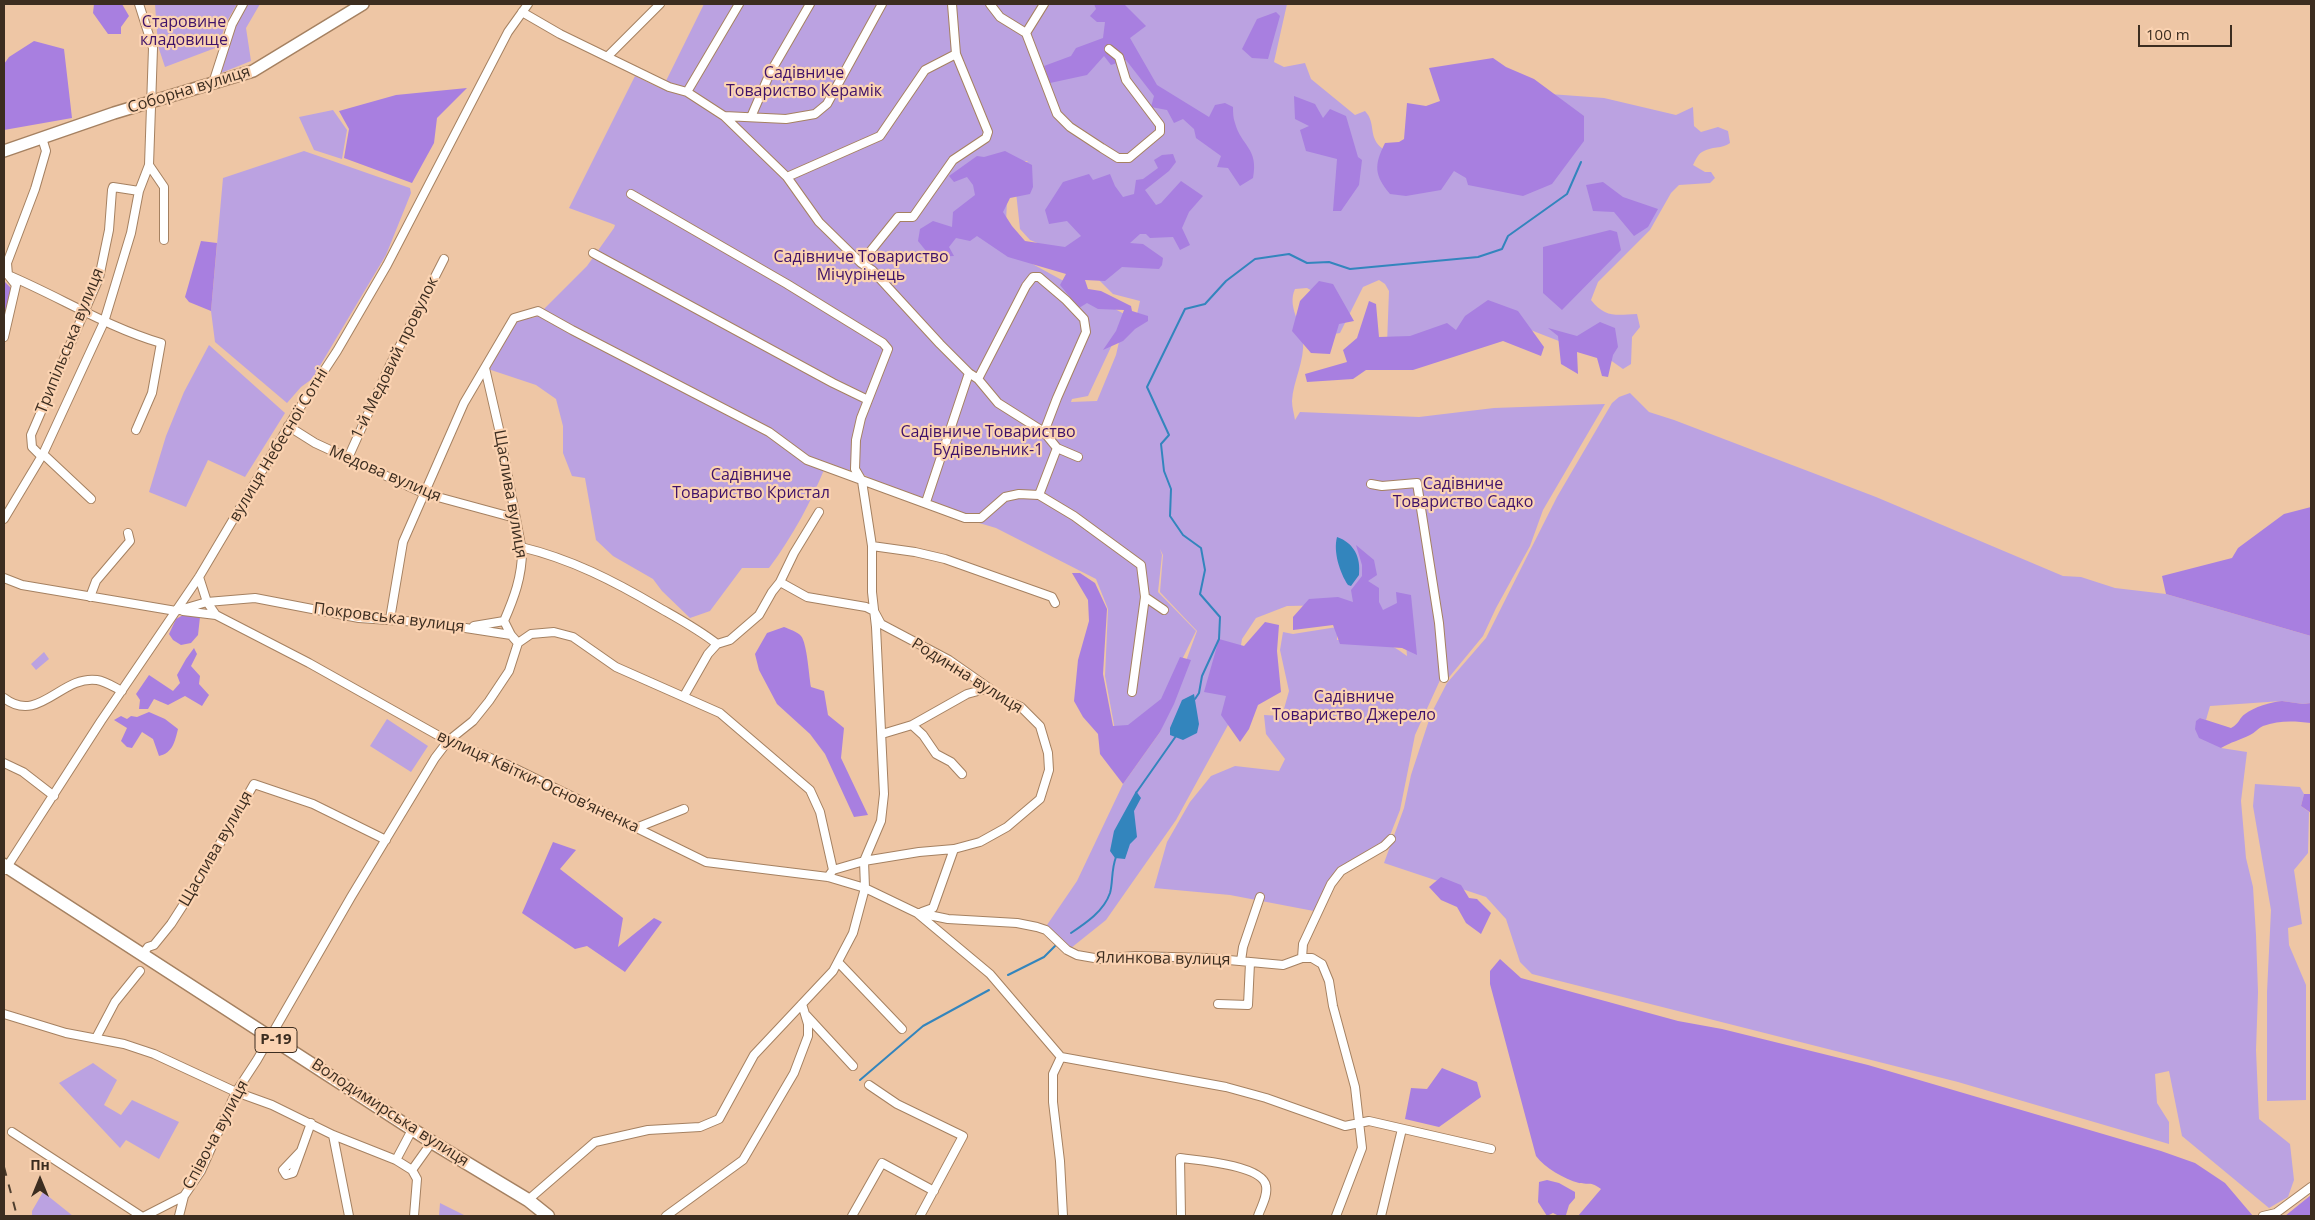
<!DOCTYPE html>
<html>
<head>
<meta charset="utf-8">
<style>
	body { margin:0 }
	#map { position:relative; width:2315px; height:1220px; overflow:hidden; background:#eec6a5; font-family:"Open Sans",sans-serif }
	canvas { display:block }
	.frame { position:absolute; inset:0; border:5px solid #3c2d20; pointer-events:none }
	.north { position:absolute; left:15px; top:1155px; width:50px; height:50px; -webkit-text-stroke:4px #fbd3b2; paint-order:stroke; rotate:0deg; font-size:14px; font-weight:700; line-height:20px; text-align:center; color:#3c2d20 }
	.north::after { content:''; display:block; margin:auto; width:18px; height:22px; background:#3c2d20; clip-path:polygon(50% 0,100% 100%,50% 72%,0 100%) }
	.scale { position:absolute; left:2138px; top:25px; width:94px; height:22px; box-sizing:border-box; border:2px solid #3c2d20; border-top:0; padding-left:6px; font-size:15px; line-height:18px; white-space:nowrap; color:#3c2d20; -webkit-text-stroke:4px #fbd3b2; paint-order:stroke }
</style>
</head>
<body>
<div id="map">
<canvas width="2315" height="1220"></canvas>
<div class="frame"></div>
<div class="north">Пн</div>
<div class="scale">100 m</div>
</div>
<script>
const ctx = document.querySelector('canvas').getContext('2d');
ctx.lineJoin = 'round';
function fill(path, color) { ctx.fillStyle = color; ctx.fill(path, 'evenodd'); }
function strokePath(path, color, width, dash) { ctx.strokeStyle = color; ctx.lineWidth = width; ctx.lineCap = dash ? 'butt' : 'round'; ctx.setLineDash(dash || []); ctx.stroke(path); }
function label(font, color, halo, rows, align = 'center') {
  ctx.font = font + ' "Open Sans",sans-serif'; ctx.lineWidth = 4.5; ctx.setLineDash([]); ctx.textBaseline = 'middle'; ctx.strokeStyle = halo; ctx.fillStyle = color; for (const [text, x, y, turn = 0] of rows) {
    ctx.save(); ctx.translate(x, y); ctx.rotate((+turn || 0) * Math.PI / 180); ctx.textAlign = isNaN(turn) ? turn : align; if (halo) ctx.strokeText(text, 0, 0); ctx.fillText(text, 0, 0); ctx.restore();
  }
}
fill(new Path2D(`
	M155 4H237L226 23 218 47 165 67 158 46Z
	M247 4H260L246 28 251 61 221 73 237 23Z
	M704 4H1287L1274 62 1284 67 1305 63 1311 79 1355 115 1365 111C1377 124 1367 137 1383 149L1536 93 1604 98 1676 115 1693 107 1694 126 1701 132 1718 127 1728 131 1730 143C1723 149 1711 146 1702 152 1698 154 1695 161 1693 165L1705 172H1711L1715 178 1710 183 1679 185 1671 193 1650 230 1598 282 1591 300C1605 318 1616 315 1637 314L1640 327 1632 337 1631 364 1623 369 1589 345 1564 343 1528 329 1387 344 1389 291 1385 284 1379 280 1363 287 1340 333 1334 334 1317 294 1307 288 1295 289C1287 307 1301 322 1303 340 1305 361 1293 381 1292 401 1292 407 1294 414 1295 420L1300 412 1419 417 1494 408 1605 404 1543 510 1530 546 1496 608 1483 636 1446 681 1441 678 1415 735 1400 810 1389 838 1341 869 1319 912 1230 895 1154 888 1167 842 1190 802 1211 776 1235 766 1279 771 1285 759 1266 734 1264 715 1282 716 1289 691 1280 650 1283 632 1293 634 1337 627V640C1371 638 1378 635 1407 656L1404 619 1340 605 1287 606 1256 618 1242 639 1228 725 1176 820 1106 920 1071 948 1047 925 1077 881 1123 784 1160 732 1197 631 1160 592 1163 555 1160 549 1162 555 1158 592 1196 631 1149 727 1115 730 1105 676 1108 609 1096 579 996 528 969 520 892 489 858 472 826 465C811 502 793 536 769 568H742L710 611 690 618 662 591 653 579 613 556 596 540 585 478 572 476 563 453V426L556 399 536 385 485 368 515 321 536 317 587 266 614 228 615 225 610 223 569 208 635 76 662 89ZM1028 161 1024 165 1016 192 1020 229 1030 240 1052 249 1098 279 1113 294 1140 301 1135 323 1121 333 1116 355 1097 401 1071 402 1072 399 1088 396 1126 315 1005 249 1008 174 1015 162Z
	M333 110 347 130 342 159 314 150 299 117Z
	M304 151 410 188 411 193 386 255 312 379 301 387 287 403 215 342 211 311 223 178Z
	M209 345 285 413 245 477 208 460 186 507 149 492 166 436 184 392Z
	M1630 393 1649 412 1674 420 1876 497 2063 576 2081 577 2115 588 2166 594 2311 636V703L2303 704 2282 701 2210 706 2206 720 2200 718 2221 748 2247 752 2241 801 2246 858 2253 887 2256 935 2258 992 2256 1050 2259 1119 2290 1144 2294 1180 2288 1197 2269 1208 2182 1136 2169 1071 2155 1074 2157 1103 2169 1122V1144L1958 1082 1532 974 1520 962 1506 919 1486 897 1384 863 1404 808 1411 775 1431 714 1447 683 1486 638 1557 497 1612 403 1619 397Z
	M44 652 49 659 36 670 31 664Z
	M387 719 428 746 411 772 370 746Z
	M2255 784 2300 787 2304 794 2301 806 2309 812 2308 853 2294 870 2302 924 2288 928 2289 945 2306 985V1100L2267 1101V992L2271 910 2253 806Z
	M93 1063 117 1080 104 1105 121 1115 132 1100 179 1122 159 1159 126 1140 120 1148 59 1083Z
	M43 1192 73 1216H32V1211Z
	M440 1203 466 1216H439Z`), '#bba2e1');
fill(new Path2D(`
	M94 4H122L129 16 121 27V34H108L93 13Z
	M1094 4H1124L1146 26 1130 38 1157 85 1209 117 1215 105 1225 103 1233 107C1233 112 1233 118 1235 123 1241 146 1259 148 1253 178L1240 186 1228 168 1217 167 1221 156 1196 138 1194 129 1183 119 1174 123 1167 110 1151 107 1154 96 1126 60 1111 65 1104 56 1087 75 1050 83 1044 66 1071 56 1076 48 1103 38 1105 22H1097L1090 16 1096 9Z
	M1276 12 1280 16 1268 59 1252 58 1242 49 1257 19Z
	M34 41 64 49 72 118 4 130V64L9 57Z
	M1493 58 1506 67 1534 79 1584 116V141L1552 184 1523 196 1468 185 1466 178 1454 171 1441 190 1406 196 1390 194C1374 175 1374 165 1385 143L1399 142 1404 139 1407 103 1426 106 1440 101 1429 68Z
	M467 88 437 118 434 143 412 183 344 158 349 129 339 111 396 95Z
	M1294 96 1315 104 1323 118 1330 109 1346 116 1358 157 1362 160 1359 185 1341 211H1333L1337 159 1306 151 1300 130 1309 126 1295 119Z
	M1005 151 1032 165 1033 187 1030 194 1010 198 1003 212 1012 226 1025 241 1065 247 1081 236 1067 221 1049 224 1045 210 1063 182 1089 174 1093 180 1110 174 1115 186 1123 197 1134 194 1136 180 1143 179 1158 168 1154 160 1162 155 1173 154 1176 162 1169 171 1145 190 1156 205 1161 203 1181 181 1203 196 1189 212 1182 228 1190 245 1180 250 1173 237 1150 238 1146 234H1140L1130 243 1143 244 1163 258 1162 265 1159 269 1122 267 1105 281 1085 280 1088 289 1101 291 1131 306 1132 311 1148 316V321L1135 329 1123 341 1103 350 1116 331 1124 310 1098 309 1087 303 1079 308 1060 285 1066 274 1008 257 977 236 970 241 956 238 949 247 954 256 931 257 918 241 920 229 933 221 952 227 953 212 975 195 973 185 967 177 954 182 949 176 977 156 984 157Z
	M1603 182 1623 197 1658 209 1648 227 1634 236 1614 212 1593 211 1586 185Z
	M1610 230 1617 232 1621 250 1562 310 1543 293V247Z
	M201 241 217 243 211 311 189 302 185 297Z
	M1319 281 1333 284 1354 321 1339 324 1330 354 1311 353 1292 331 1300 301Z
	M5 282 12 289 4 324V283Z
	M1488 300 1518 311 1544 347 1541 356 1503 341 1413 370H1366L1353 379 1307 382 1305 374 1347 362 1343 350 1357 338 1369 301 1376 304 1379 337 1410 336 1447 323 1456 330 1465 316Z
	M1600 322 1615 328 1618 347 1613 355 1608 377 1602 376 1597 358 1577 352 1578 374 1561 364 1558 336 1548 328 1577 336Z
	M2311 507V636L2166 594 2162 576 2232 558 2238 548 2284 514Z
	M1356 545 1374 560 1377 575 1368 581 1379 588V602L1383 610 1397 603 1396 592 1411 595 1417 655 1402 648 1340 644 1333 625 1293 630V617L1309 599 1338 597 1353 602 1351 590 1362 576V565Z
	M1072 573H1080L1095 583 1107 609 1103 674 1113 726 1128 725 1161 699 1180 657 1191 660 1174 704 1160 732 1123 784 1100 754 1098 734 1083 717 1074 701 1078 660 1089 621 1088 600Z
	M183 615 200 617 198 635 191 643 181 645 173 640 169 634 176 619Z
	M1265 622 1279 625 1277 651 1281 692 1258 705 1249 729 1240 742 1221 715 1226 696 1204 692 1219 639 1244 646Z
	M784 627C789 629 798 632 801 636 807 643 809 676 811 687L824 691 828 715 844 728 841 758 868 815 854 817 825 754 810 734 777 704 759 670 755 654 767 633Z
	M194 648 197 654 191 666 200 676 199 684 209 695 202 706 185 696 168 705 154 699 148 709H139L140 700 136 694 149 675 173 691 180 683 177 675 186 659Z
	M2282 701 2303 704 2311 703V723C2295 721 2279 720 2263 726 2258 728 2255 733 2250 735 2240 740 2231 742 2221 748L2199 738 2195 729 2196 721 2200 718 2231 728C2240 723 2239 718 2245 714 2254 707 2271 702 2282 701Z
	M149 712 165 719 178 729C175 741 173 753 159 756L153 739 142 732 132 748 127 747 121 741 127 728 114 720 121 716 127 719 131 716 137 717Z
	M2304 794H2311V813L2301 806Z
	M553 842 576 850 560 869 623 918 618 947 654 918 662 922 625 972 587 946 575 949 522 913Z
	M1441 877 1461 885 1469 898 1477 899 1491 913 1481 934 1466 923 1457 907 1441 900 1429 887Z
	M1500 959 1521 978 1678 1021 1722 1029 1868 1065 2161 1151 2195 1163 2225 1183 2253 1216H1578L1601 1189C1590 1181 1591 1185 1579 1183 1564 1179 1545 1168 1536 1156L1490 984V971Z
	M1442 1068 1477 1082 1481 1097 1439 1127 1405 1119 1411 1088 1427 1089Z
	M1547 1180 1559 1183 1575 1192V1198L1569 1205 1566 1215 1559 1216 1553 1213 1547 1216 1538 1202 1539 1182Z
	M2311 1195V1216H2285Z`), '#a87fe0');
fill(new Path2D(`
	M1337 537C1354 543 1361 557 1359 575L1351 586 1348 585C1340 573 1333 552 1337 537Z
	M1194 694 1199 724 1197 733 1183 740 1170 735V728L1182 700Z
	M1136 791 1141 798 1134 811 1137 837 1130 844 1125 859 1115 858 1110 851 1114 831Z`), '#3385bd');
strokePath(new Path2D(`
	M1195 699 1199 693 1202 676 1219 639 1220 617 1200 594 1205 570 1201 548 1183 535 1170 516 1171 489 1164 471 1161 444 1169 435 1147 387 1185 309 1205 304 1226 281 1255 259 1289 254 1307 263 1329 262 1350 269 1478 257 1502 249 1508 236 1567 194 1581 162
	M1136 793 1176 736
	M1071 933C1086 923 1104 911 1110 893 1113 883 1111 870 1116 857
	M1008 975 1044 957 1055 946
	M860 1080 923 1026 989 990`), '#3385bd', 2);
const street = new Path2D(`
	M990 4 1000 17 1026 33 1057 114 1070 127 1102 148 1118 158H1129L1160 132V125L1126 80 1119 57 1109 49
	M522 12 560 34 669 87 687 92 724 116 786 119 815 114 827 104 882 4
	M1026 33 1044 4
	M608 56 660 4
	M213 83 232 24 243 4
	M687 92 739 4
	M724 116 787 177 819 222 861 263 872 270 940 344 969 373 978 379 998 403 1044 432 1057 448 1078 457
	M751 117 770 73 810 4
	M149 165 164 187V240
	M787 177 880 136 925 70 956 54
	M593 253 833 383 868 400
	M861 263 898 217H913L953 160 986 138 988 132 956 54 952 4
	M8 275C60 297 107 327 161 343L152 393 136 430
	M4 337 16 285 8 275 7 263 35 189 46 151 42 138
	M978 379 1026 286 1033 277H1039L1066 300 1084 319 1086 332 1057 398 1044 432
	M288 426 315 443 423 493 515 518
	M43 454 91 499
	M42 457 32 447 31 435 99 278 109 230 112 190 113 187 139 191
	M348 458 389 367 444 259
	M1371 484 1382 486 1417 483 1439 623 1444 678
	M1039 495 1057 448
	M926 502 969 373
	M819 512 794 553 780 582 807 597 866 607 874 611 881 624 949 660 989 688 995 695 1021 707 1040 726 1048 753 1049 770 1040 799 1007 827 980 842 954 849 919 852 864 861 833 870 828 877
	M4 519 43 454 104 322 131 233 139 191 149 165 153 48 139 4
	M872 546 915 552 945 559 1052 597 1055 603
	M521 547C571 559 614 581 658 607 679 619 698 629 717 644
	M199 577 207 602 216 615 309 663 448 741 510 766 706 862 828 877 865 888 917 913 990 974 1061 1057 1226 1087 1266 1098 1345 1126 1369 1121 1491 1149
	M4 578 22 585 176 611 207 602 255 598 359 618 433 623 511 635
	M90 597 96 581 130 541 128 533
	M1145 597 1164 610
	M183 611 216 615
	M390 619 403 542 464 403 514 318 538 311 572 330 769 432 807 460 965 518H981L1005 497 1019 494 1039 495 1074 516 1141 565 1145 597 1132 692
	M474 626 504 621
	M518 643 531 634 554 632 573 637 616 667 720 713 810 790 820 812 833 870
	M684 696 708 654 717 644 730 640 759 615 772 592 780 582
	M4 698C39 725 61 675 97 680 105 681 114 687 122 691
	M912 725 923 735 936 754 951 762 962 774
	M882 734 912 725 967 694 989 688
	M4 763 23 772 54 796
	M636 828 684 809
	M5 870 101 721 199 577 297 412 337 351 387 265 508 32 528 4
	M922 912 933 908 954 849
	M919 913 948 919 1017 923 1037 927 1046 930 1067 950 1077 955 1100 959 1135 956 1207 958 1283 965 1302 958H1312L1322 964 1329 981 1333 1006 1355 1087 1362 1148 1336 1216
	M143 954 148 947 154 945 171 924 198 882 254 784 313 804 386 840
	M1302 958 1303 944 1331 884 1341 871 1384 846 1391 839
	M1241 961 1243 947 1260 897
	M839 963 902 1029
	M1218 1004 1248 1005 1250 963
	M4 1014 66 1033 124 1044 154 1054 236 1092 272 1105 333 1135 396 1160
	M806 1015 853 1066
	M96 1038 115 1002 140 971
	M1061 1057 1053 1074V1102L1060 1161 1063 1216
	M869 1085 897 1104 963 1136 920 1216
	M413 1128 396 1160 412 1170 432 1142
	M12 1132 141 1216
	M333 1135 349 1216
	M301 1151 293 1173 286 1175 283 1170 301 1151 311 1123
	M412 1170 417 1179 414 1216
	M528 1200 595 1142 648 1130 700 1127 719 1119 754 1055 833 971 853 933 865 888 864 861 881 821 884 794 876 627 872 592V546L862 481 855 469 856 440 861 418 888 349 883 343 787 284 631 194
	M145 1216 184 1196 201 1171 236 1092 257 1060 351 897 435 758 448 741 473 721 489 701 509 671 518 643 511 635 504 621C514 598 522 577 522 551L499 429 485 368
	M179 1216 184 1196
	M666 1216 743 1160 794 1073 808 1036V1024L802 1004
	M852 1216 882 1163 934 1191
	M1181 1216 1180 1158C1197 1160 1263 1165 1266 1186 1268 1196 1261 1207 1258 1216
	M1381 1216 1402 1129
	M2263 1216 2276 1213 2311 1187`);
const secondary = new Path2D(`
	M4 151 114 113 253 71 363 4`);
const primary = new Path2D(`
	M4 865 435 1144 528 1200 548 1216`);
strokePath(street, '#a58161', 10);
strokePath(secondary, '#a58161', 14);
strokePath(primary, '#a58161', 15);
strokePath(street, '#fff', 8);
strokePath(secondary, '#fff', 11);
strokePath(primary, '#fff', 12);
strokePath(new Path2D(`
	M4 1167 17 1216`), '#503f2f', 2, [9, 9]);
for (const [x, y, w] of [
	[276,1040,42]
]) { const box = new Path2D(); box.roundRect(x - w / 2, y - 12.5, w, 25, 4); ctx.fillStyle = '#fbd3b2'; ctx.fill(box); strokePath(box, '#3c2d20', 1); }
label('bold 15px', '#3c2d20', null, [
	["Р-19",276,1040]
]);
label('16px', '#3f1269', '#fbd3b2', [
	["Старовине",184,22],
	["кладовище",184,40],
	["Садівниче",804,73],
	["Товариство Керамік",804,91],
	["Садівниче Товариство",861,257],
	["Мічурінець",861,275],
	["Садівниче Товариство",988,432],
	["Будівельник-1",988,450],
	["Садівниче",751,475],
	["Товариство Кристал",751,493],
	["Садівниче",1463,484],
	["Товариство Садко",1463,502],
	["Садівниче",1354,697],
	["Товариство Джерело",1354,715]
]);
label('16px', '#3c2d20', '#fbd3b2', [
	["Соборна вулиця",189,90,-17],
	["Трипільська вулиця",70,341,-68],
	["1-й Медовий провулок",395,358,-64],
	["вулиця Небесної Сотні",279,445,-59],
	["Медова вулиця",385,474,23],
	["Щаслива вулиця",510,494,80],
	["Покровська вулиця",389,618,7],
	["Родинна вулиця",967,676,32],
	["вулиця Квітки-Основʼяненка",538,782,25],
	["Щаслива вулиця",216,849,-60],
	["Ялинкова вулиця",1163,959,1],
	["Володимирська вулиця",390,1113,33],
	["Співоча вулиця",216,1135,-62]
]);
</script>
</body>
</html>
